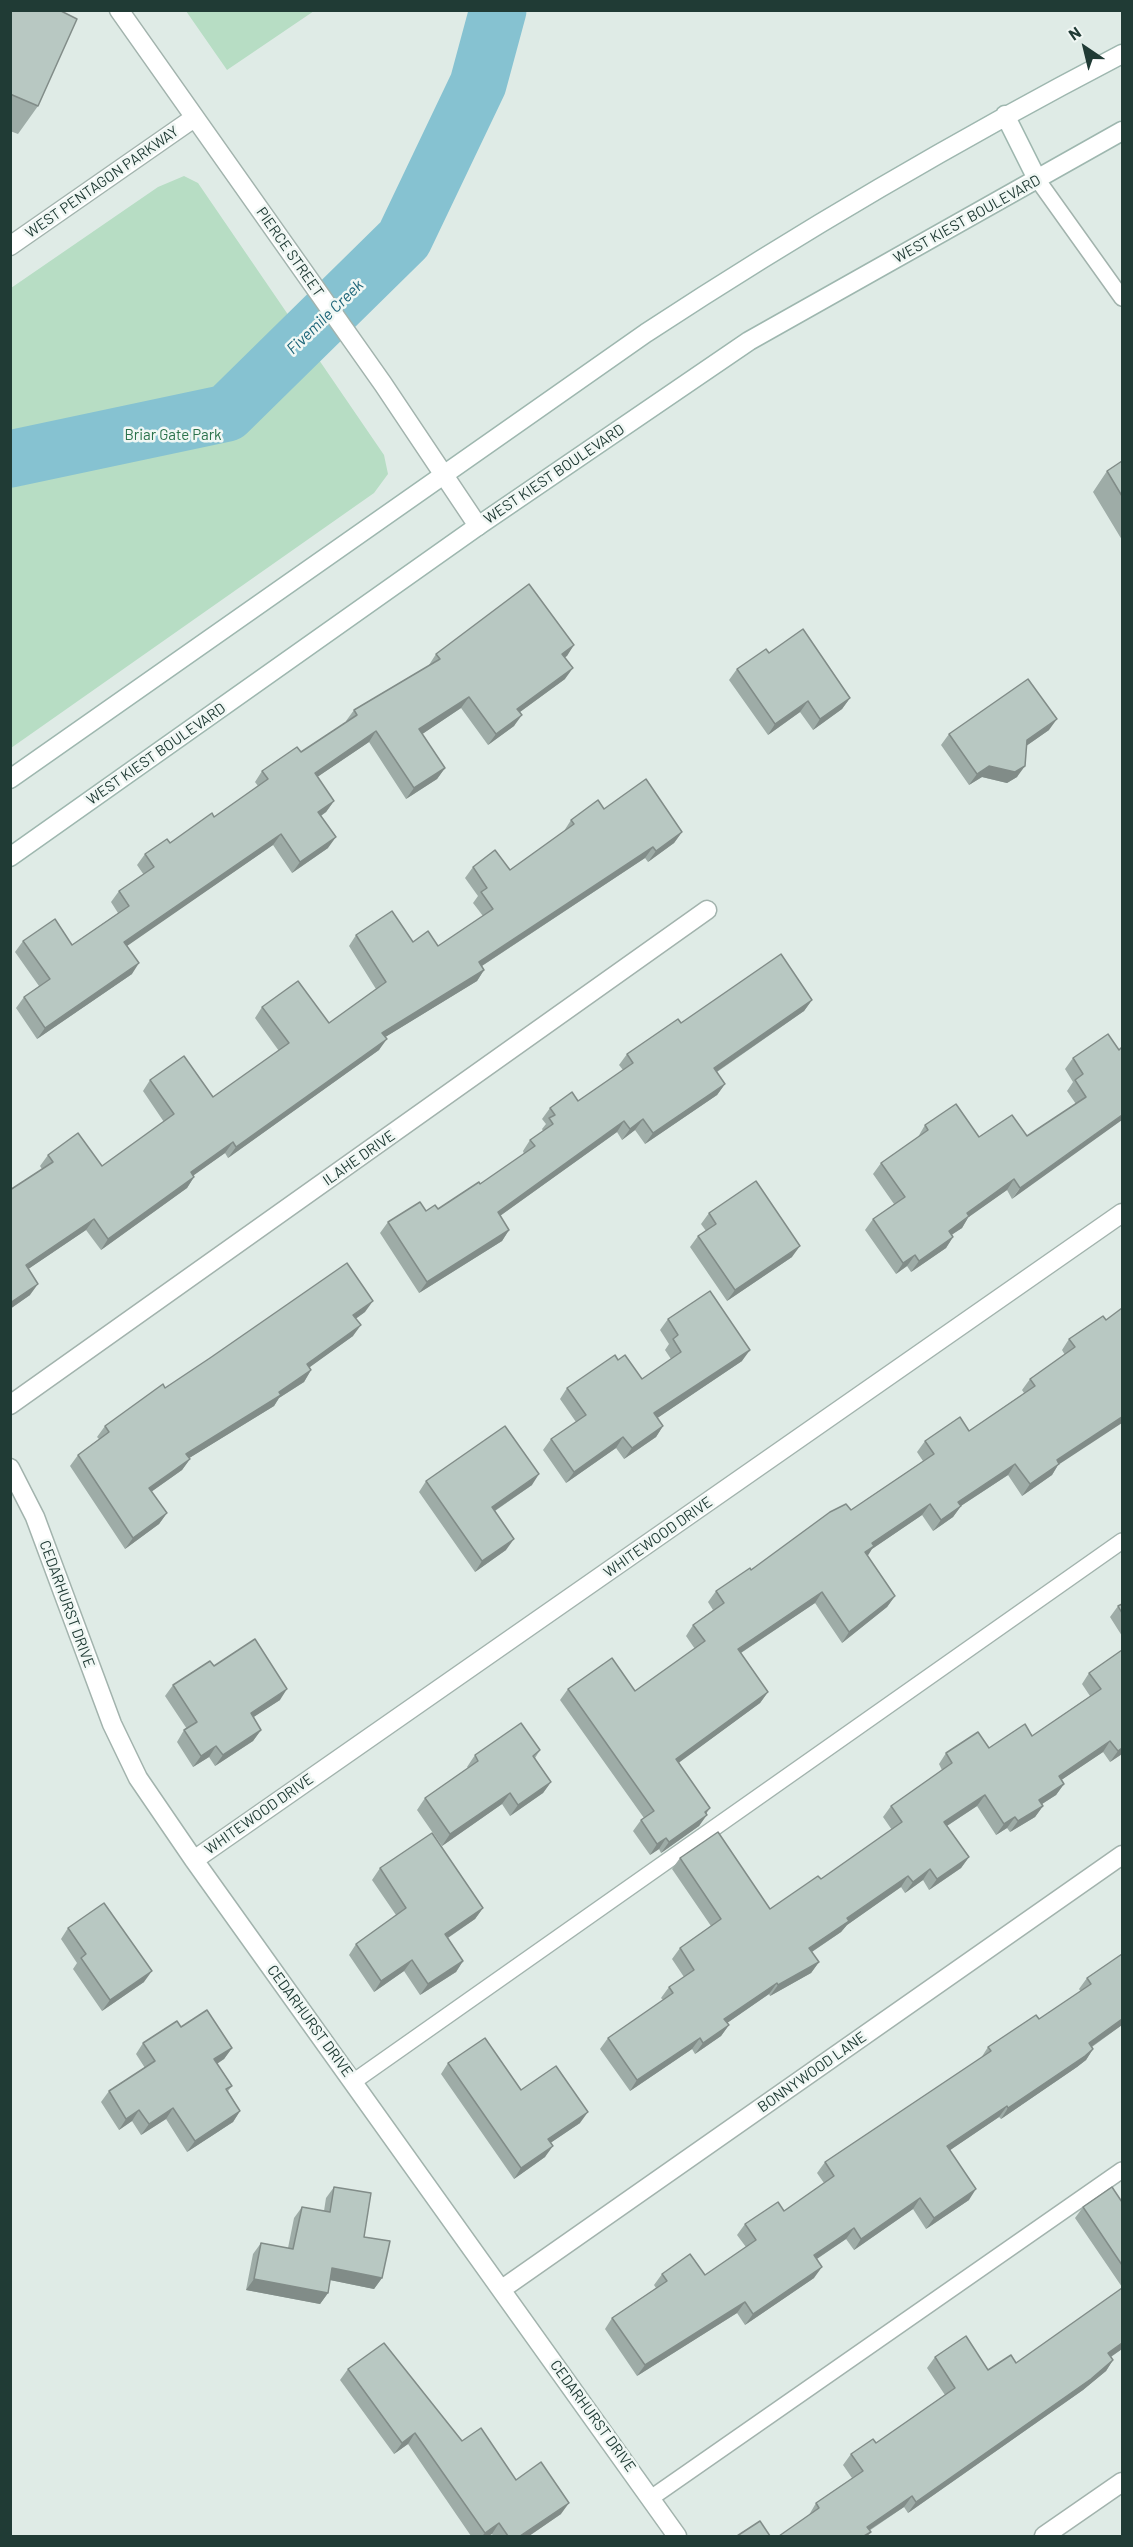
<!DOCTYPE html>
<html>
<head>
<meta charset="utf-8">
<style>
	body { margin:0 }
	#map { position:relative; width:1133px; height:2547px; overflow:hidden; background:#dfebe6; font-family:Barlow,sans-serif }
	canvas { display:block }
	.frame { position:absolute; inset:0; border:12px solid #203b35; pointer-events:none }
	.north { position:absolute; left:1055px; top:18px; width:60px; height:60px; -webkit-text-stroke:4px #f0f7f4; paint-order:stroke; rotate:325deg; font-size:16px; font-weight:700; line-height:24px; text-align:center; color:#203b35 }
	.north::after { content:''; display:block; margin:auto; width:21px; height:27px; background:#203b35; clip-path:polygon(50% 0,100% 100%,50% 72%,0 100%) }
</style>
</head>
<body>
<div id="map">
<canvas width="1133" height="2547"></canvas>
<div class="frame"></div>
<div class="north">N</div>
</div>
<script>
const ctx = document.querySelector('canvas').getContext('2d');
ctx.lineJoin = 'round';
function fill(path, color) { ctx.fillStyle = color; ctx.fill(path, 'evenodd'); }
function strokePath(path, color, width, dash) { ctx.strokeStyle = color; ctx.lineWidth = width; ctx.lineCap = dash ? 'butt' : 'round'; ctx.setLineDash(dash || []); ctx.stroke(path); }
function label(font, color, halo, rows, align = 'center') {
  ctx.font = font + ' Barlow,sans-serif'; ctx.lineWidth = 5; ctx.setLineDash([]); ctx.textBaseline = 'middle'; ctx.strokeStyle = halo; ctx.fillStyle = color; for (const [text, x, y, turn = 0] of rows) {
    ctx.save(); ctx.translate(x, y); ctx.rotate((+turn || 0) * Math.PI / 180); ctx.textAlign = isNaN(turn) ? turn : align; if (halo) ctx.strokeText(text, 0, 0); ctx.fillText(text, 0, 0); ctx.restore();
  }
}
fill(new Path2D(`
	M186 11H314L227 70Z
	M184 176 198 183 384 455 388 474 374 493 11 748V288L158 187Z`), '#b7ddc4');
strokePath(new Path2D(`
	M10 459 227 413 404 239 478 84 498 10`), '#86c2d1', 57);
const lane = new Path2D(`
	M1037 179 1122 298
	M353 2082 1122 1541
	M651 2498 1122 2170`);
const street = new Path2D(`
	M119 10 383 384 478 526
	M10 246 194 118
	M10 1405 707 910
	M10 1468 35 1517 112 1724 138 1778 194 1860 677 2536
	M194 1860 1122 1213
	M502 2289 1122 1855
	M1044 2536 1122 2482`);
const secondary = new Path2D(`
	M1005 115 1037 179
	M10 779 646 333C800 232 959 139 1122 54
	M10 857 478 526 749 341 1122 131`);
strokePath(lane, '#a2b3ad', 18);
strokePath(street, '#a2b3ad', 21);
strokePath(secondary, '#9eb7af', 21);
strokePath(lane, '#fff', 15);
strokePath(street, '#fff', 18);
strokePath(secondary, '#fff', 18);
fill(new Path2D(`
	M10 10 38 106 18 134 10 131Z
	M1122 461V540L1093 492 1107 471Z
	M574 645 565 657V679L520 712 514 726 488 745 461 708 422 734 445 768 437 779 406 799 369 742 317 777 334 801 326 812 321 816 328 848 292 873 273 845 127 945 132 974 37 1039 16 1008 24 997 39 986 15 952 23 941 72 945 118 913 111 902 119 891 144 875 137 865 145 854 170 843 214 817 258 786 255 782 262 771 301 752 347 722 346 721 354 710 429 666V665L436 654Z
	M737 669 850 698 842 709 813 730 800 712 768 735 729 680Z
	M1049 730 1026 746 1017 777 1007 783 982 777 969 785 941 745 949 734Z
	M604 809 682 832 674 843 648 862 645 858 482 966 484 970 477 981 385 1037 379 1050 228 1158 225 1153 193 1175 194 1177 187 1188 101 1250 86 1230 28 1269 30 1295 10 1309 42 1169 40 1166 48 1155 102 1166 164 1122 143 1091 150 1080 213 1097 279 1051 255 1018 262 1007 329 1023 376 989 349 946 356 935 413 942 438 946 483 916 473 903 478 896 465 878 473 867 510 870 564 831 571 820Z
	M812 1000 804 1011 717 1072 725 1084 717 1095 645 1144 635 1130 622 1140 617 1132 500 1216 509 1230 502 1241 419 1293 380 1233 388 1222 426 1211 438 1209 480 1184 524 1154 523 1151 530 1140 543 1131 542 1129 546 1124 542 1119 550 1108 578 1101 623 1070 619 1065 627 1054 681 1023Z
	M1119 1050 1012 1199 1007 1190 969 1216 962 1228 952 1234 953 1237 946 1248 911 1272 907 1266 896 1274 865 1230 873 1219 894 1204 873 1174 881 1163 918 1137 925 1125 979 1137 1027 1136 1076 1104 1067 1091 1073 1082 1065 1069 1073 1058Z
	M709 1213 792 1257 727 1301 690 1247 698 1236 706 1231 701 1224Z
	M365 1312 356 1318 353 1336 309 1367 311 1370 304 1382 279 1398 274 1406 189 1458 190 1459 182 1470 151 1492 167 1513 159 1524 125 1549 70 1466 78 1455 99 1439 97 1437 105 1426 165 1388Z
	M1103 1316 1058 1465 1052 1475 1022 1496 1008 1475 961 1506 953 1517 933 1531 922 1515 872 1549 867 1555 895 1596 887 1607 842 1643 815 1603 741 1653 768 1692 760 1703 679 1762 706 1814 699 1826 661 1853 659 1849 650 1855 633 1831 641 1820 644 1818 560 1700 568 1689 635 1691 695 1649 686 1636 693 1625 713 1610 708 1602 716 1591 851 1510 923 1461 917 1452 925 1441 969 1431 1024 1393 1022 1390 1030 1379 1065 1355 1062 1350 1069 1339Z
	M668 1319 742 1361 657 1418 663 1426 656 1437 624 1459 616 1448 566 1483 543 1450 551 1439 576 1422 560 1399 567 1388 642 1379 671 1359 665 1350 669 1344 660 1330Z
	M426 1481 532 1485 495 1511 506 1550 475 1572 419 1492Z
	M1122 1604V1636L1110 1617 1118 1606Z
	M1122 1650V1754L1110 1762 1103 1752 1061 1780 1064 1784 1056 1795 1042 1804 1043 1806 1035 1817 1010 1832 1007 1828 996 1835 977 1806 947 1826 969 1857 961 1868 929 1890 923 1880 905 1893 901 1887 847 1925 841 1932 812 1952 819 1962 811 1973 770 1996 769 1994 727 2023 729 2025 721 2036 695 2054 692 2049 630 2091 600 2049 608 2038 663 2000 661 1998 669 1987 684 1977 672 1959 680 1948 711 1926 672 1869 680 1858 770 1909 821 1879 892 1830 883 1817 891 1806 942 1770 939 1764 946 1753 989 1748 1032 1736 1090 1696 1082 1684 1089 1673Z
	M214 1666 280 1700 253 1717 261 1730 253 1741 215 1766 209 1757 193 1767 177 1742 184 1730 187 1729 165 1696 173 1685Z
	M540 1750 535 1758 551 1782 543 1793 510 1816 502 1804 442 1846 417 1810 425 1798 468 1768 467 1767 475 1755Z
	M380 1868 483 1908 475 1919 448 1938 463 1961 456 1972 420 1995 404 1971 374 1992 349 1955 356 1944 396 1915 372 1880Z
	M68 1928 144 1982 102 2011 73 1969 77 1963 61 1939Z
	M1122 1954V2025L1092 2047 1093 2049 1086 2060 1077 2067 1001 2119 999 2117 950 2150 969 2200 926 2229 913 2209 854 2250 846 2239 817 2259 814 2278 745 2325 737 2313 637 2376 605 2329 612 2318 656 2288 654 2285 662 2274 705 2275 746 2247 737 2235 745 2224 784 2211 824 2183 817 2173 825 2162 981 2058 988 2047 1039 2019 1081 1992 1079 1989 1087 1978Z
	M181 2027 232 2048 224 2059 217 2064 232 2086 228 2091 240 2111 233 2122 187 2152 166 2119 141 2135 132 2121 119 2130 101 2102 109 2091 145 2068 136 2054 143 2043Z
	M448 2063 521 2090 580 2123 550 2143 545 2157 514 2179 441 2074Z
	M334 2187 364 2237 382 2278 374 2289 330 2280 328 2293 320 2304 246 2290 253 2254 261 2243 288 2248 294 2218 302 2207 324 2211 326 2198Z
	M1122 2202V2287L1075 2218 1083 2207Z
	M1122 2349 1111 2357 1113 2360 1106 2371 1083 2390 908 2513 904 2507 869 2531 871 2532 868 2536H779L809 2515 816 2503 852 2478 843 2465 851 2454 876 2443 945 2395 927 2368 935 2357 988 2370 1016 2363Z
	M348 2369 462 2441 516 2480 561 2514 529 2536H493L492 2534 488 2536H471L408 2444 394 2454 340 2380Z`), '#9eaca7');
fill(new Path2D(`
	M574 645 567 656 554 665 562 654Z
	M573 668 565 679 509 720 517 709Z
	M469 697 461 708 412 741 419 729Z
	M850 698 842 709 813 730 820 719Z
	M808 701 800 712 768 735 775 724Z
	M522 715 514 726 488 745 496 734Z
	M1057 719 1049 730 1019 751 1027 740Z
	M376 731 369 742 307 784 315 773Z
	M989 766H1025L1017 777 1007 783 982 777 969 785 977 774Z
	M445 768 437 779 406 799 414 788Z
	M334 801 326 812 310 823 318 812Z
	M682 832 674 843 648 862 656 851Z
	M281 834 273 845 117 953 124 942Z
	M336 837 328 848 292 873 300 862Z
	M653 847 645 858 471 973 479 962Z
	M139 963 132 974 37 1039 45 1028Z
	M484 970 477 981 374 1044 382 1033Z
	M812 1000 804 1011 706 1079 714 1068Z
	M387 1039 379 1050 228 1158 236 1147Z
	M725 1084 717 1095 645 1144 653 1133Z
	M1122 1115V1120L1012 1199 1020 1188Z
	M643 1119 635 1130 622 1140 630 1129Z
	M624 1121 617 1132 490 1223 498 1212Z
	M233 1142 225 1153 183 1183 191 1172Z
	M194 1177 187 1188 101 1250 108 1239Z
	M1014 1179 1007 1190 959 1224 967 1213Z
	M969 1216 962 1228 941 1242 949 1231Z
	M94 1219 86 1230 18 1276 26 1265Z
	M509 1230 502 1241 419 1293 427 1282Z
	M953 1237 946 1248 911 1272 919 1261Z
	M800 1246 792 1257 727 1301 735 1290Z
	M915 1255 907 1266 896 1274 903 1263Z
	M38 1284 30 1295 10 1309V1303Z
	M373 1301 365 1312 346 1326 353 1315Z
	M361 1325 353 1336 299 1375 307 1364Z
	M750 1350 742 1361 647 1425 654 1413Z
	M311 1370 304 1382 279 1398 274 1406 178 1465 186 1454Z
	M1122 1417V1423L1058 1465 1052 1475 1022 1496 1030 1484 1057 1460Z
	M663 1426 656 1437 624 1459 632 1448Z
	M623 1437 616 1448 566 1483 574 1472Z
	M190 1459 182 1470 141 1499 149 1488Z
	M1015 1464 1008 1475 950 1513 958 1502Z
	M539 1474 532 1485 484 1518 492 1507Z
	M930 1504 922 1515 872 1549 867 1557 865 1552 872 1543Z
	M961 1506 953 1517 933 1531 941 1520Z
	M167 1513 159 1524 125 1549 133 1538Z
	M514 1539 506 1550 475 1572 482 1561Z
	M822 1592 815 1603 730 1660 738 1649Z
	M895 1596 887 1607 842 1643 849 1632Z
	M287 1689 280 1700 243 1724 251 1713Z
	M768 1692 760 1703 669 1770 676 1759Z
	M261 1730 253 1741 215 1766 223 1755Z
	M1110 1741 1103 1752 1051 1787 1059 1776Z
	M216 1746 209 1757 193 1767 201 1756Z
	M1122 1748V1754L1110 1762 1118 1751Z
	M551 1782 543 1793 510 1816 518 1805Z
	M1064 1784 1056 1795 1031 1811 1039 1800Z
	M510 1793 502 1804 442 1846 450 1834Z
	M985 1795 977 1806 936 1833 944 1822Z
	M1043 1806 1035 1817 1010 1832 1018 1821Z
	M710 1808 703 1818 707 1815 699 1826 661 1853 669 1842Z
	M1015 1817 1007 1828 996 1835 1004 1824Z
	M666 1838 659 1849 650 1855 657 1844Z
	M969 1857 961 1868 929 1890 937 1879Z
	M930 1869 923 1880 905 1893 913 1882Z
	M908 1876 901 1887 847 1925 841 1932 801 1959 809 1948 847 1918Z
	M483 1908 475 1919 437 1945 445 1934Z
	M412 1960 404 1971 374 1992 381 1981Z
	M463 1961 456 1972 420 1995 428 1984Z
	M819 1962 811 1973 770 1996 778 1985Z
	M152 1971 144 1982 102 2011 110 2000Z
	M777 1983 769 1994 717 2030 724 2019Z
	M1122 2019V2025L1081 2054 1089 2043Z
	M729 2025 721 2036 695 2054 703 2043Z
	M700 2038 692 2049 630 2091 637 2080Z
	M232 2048 224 2059 207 2070 214 2059Z
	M1093 2049 1086 2060 1077 2067 1001 2119 1008 2108Z
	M1007 2106 999 2117 940 2157 947 2146Z
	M173 2108 166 2119 141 2135 149 2124Z
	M139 2110 132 2121 119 2130 126 2119Z
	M240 2111 233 2122 187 2152 195 2141Z
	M588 2112 580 2123 540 2150 548 2139Z
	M553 2146 545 2157 514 2179 521 2168Z
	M976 2189 969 2200 926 2229 934 2218Z
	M920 2198 913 2209 854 2250 861 2239Z
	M854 2228 846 2239 806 2266 814 2255Z
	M822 2267 814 2278 745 2325 753 2314Z
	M332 2268 382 2278 374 2289 325 2279Z
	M254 2279 328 2293 320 2304 246 2290Z
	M745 2302 737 2313 637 2376 645 2365Z
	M1122 2343V2349L1100 2364 1108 2353Z
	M1113 2360 1106 2371 1083 2390 908 2513 916 2502Z
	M415 2433 408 2444 394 2454 402 2443Z
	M912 2496 904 2507 860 2536 867 2527Z
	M569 2503 561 2514 529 2536H520Z
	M499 2523 492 2534 488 2536H482L485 2533Z`), '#818c88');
const building = new Path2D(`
	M10 10H59L77 19 38 106 10 94Z
	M1122 461V496L1107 471Z
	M529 584 574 645 562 654 573 668 517 709 522 715 496 734 469 697 419 729 445 768 414 788 376 731 315 773 334 801 318 812 336 837 300 862 281 834 124 942 139 963 45 1028 24 997 50 979 23 941 55 919 72 945 129 906 119 891 154 867 145 854 167 839 170 843 212 813 214 817 268 779 262 771 297 747 301 752 357 715 354 710 440 659 436 654Z
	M803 629 850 698 820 719 808 701 775 724 737 669 766 649 769 653Z
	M1028 679 1057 719 1027 740 1025 766 1015 772 989 766 977 774 949 734Z
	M646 779 682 832 656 851 653 847 479 962 484 970 382 1033 387 1039 236 1147 233 1142 191 1172 194 1177 108 1239 94 1219 26 1265 38 1284 10 1303V1190L53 1162 48 1155 78 1133 102 1166 174 1114 150 1080 184 1056 213 1097 289 1043 262 1007 298 981 329 1023 386 982 356 935 392 911 413 942 428 931 438 946 493 909 481 892 487 888 473 867 495 850 510 870 574 824 571 820 598 800 604 809Z
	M781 954 812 1000 714 1068 725 1084 653 1133 643 1119 630 1129 624 1121 498 1212 509 1230 427 1282 388 1222 420 1202 426 1211 435 1205 438 1209 479 1182 480 1184 535 1146 530 1140 553 1124 549 1118 555 1115 550 1108 572 1092 578 1101 633 1063 627 1054 678 1019 681 1023Z
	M1108 1034 1119 1050 1122 1047V1115L1020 1188 1014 1179 967 1213 969 1216 949 1231 953 1237 919 1261 915 1255 903 1263 873 1219 905 1197 881 1163 928 1130 925 1125 956 1104 979 1137 1012 1115 1027 1136 1086 1097 1075 1080 1083 1074 1073 1058Z
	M756 1181 800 1246 735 1290 698 1236 716 1224 709 1213Z
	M347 1263 373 1301 353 1315 361 1325 307 1364 311 1370 279 1392 281 1395 186 1454 190 1459 149 1488 167 1513 133 1538 78 1455 109 1432 105 1426 163 1384 165 1388 210 1358Z
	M710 1291 750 1350 654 1413 663 1426 632 1448 623 1437 574 1472 551 1439 586 1415 567 1388 615 1355 618 1360 625 1355 642 1379 681 1352 673 1339 678 1335 668 1319Z
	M1122 1308V1417L1057 1460 1059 1464 1030 1484 1015 1464 958 1502 961 1506 941 1520 930 1504 872 1543 874 1546 865 1552 895 1596 849 1632 822 1592 738 1649 768 1692 676 1759 710 1808 705 1812 707 1815 669 1842 666 1838 657 1844 641 1820 654 1811 568 1689 612 1658 635 1691 705 1641 693 1625 724 1603 716 1591 750 1568 751 1570 830 1512 846 1504 851 1510 934 1454 925 1441 960 1417 969 1431 1035 1386 1030 1379 1075 1347 1069 1339 1103 1316 1106 1320Z
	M505 1426 539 1474 492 1507 514 1539 482 1561 426 1481Z
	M1122 1604V1613L1118 1606Z
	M255 1639 287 1689 251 1713 261 1730 223 1755 216 1746 201 1756 184 1730 197 1722 173 1685 210 1661 214 1666Z
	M1122 1650V1748L1118 1751 1110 1741 1059 1776 1064 1784 1039 1800 1043 1806 1018 1821 1015 1817 1004 1824 985 1795 944 1822 969 1857 937 1879 930 1869 913 1882 908 1876 847 1918 849 1921 809 1948 819 1962 778 1985 777 1983 724 2019 729 2025 703 2043 700 2038 637 2080 608 2038 673 1993 669 1987 694 1970 680 1948 721 1919 680 1858 718 1832 770 1909 818 1876 821 1879 902 1822 891 1806 952 1763 946 1753 978 1732 989 1748 1025 1724 1032 1736 1101 1689 1089 1673Z
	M521 1723 540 1750 533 1756 551 1782 518 1805 510 1793 450 1834 425 1798 478 1761 475 1755Z
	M432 1833 483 1908 445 1934 463 1961 428 1984 412 1960 381 1981 356 1944 406 1908 380 1868Z
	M104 1903 152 1971 110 2000 81 1958 86 1954 68 1928Z
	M1122 1954V2019L1089 2043 1093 2049 1085 2056 1008 2108 1007 2106 947 2146 976 2189 934 2218 920 2198 861 2239 854 2228 814 2255 822 2267 753 2314 745 2302 645 2365 612 2318 667 2281 662 2274 690 2254 705 2275 756 2240 745 2224 778 2202 784 2211 834 2176 825 2162 991 2051 988 2047 1036 2015 1039 2019 1091 1984 1087 1978Z
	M207 2010 232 2048 214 2059 232 2086 226 2089 240 2111 195 2141 173 2108 149 2124 139 2110 126 2119 109 2091 155 2061 143 2043 177 2021 181 2027Z
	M485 2038 521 2090 556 2066 588 2112 548 2139 553 2146 521 2168 448 2063Z
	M334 2187 371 2193 364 2237 390 2241 382 2278 332 2268 328 2293 254 2279 261 2243 293 2249 302 2207 330 2212Z
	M1112 2187 1122 2202V2265L1083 2207Z
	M1122 2288V2343L1108 2353 1113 2360 1091 2379 916 2502 912 2496 867 2527 871 2532 864 2536H779L819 2508 816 2503 863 2471 851 2454 873 2439 876 2443 955 2388 935 2357 966 2336 988 2370 1011 2355 1016 2363Z
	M384 2343 462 2441 481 2428 516 2480 541 2462 569 2503 520 2536H508L499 2523 485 2533 415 2433 402 2443 348 2369Z
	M760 2521 770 2536H737Z`);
fill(building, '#b8c8c2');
strokePath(building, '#818c88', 1.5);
label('15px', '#203b35', '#f0f7f4', [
	["WEST PENTAGON PARKWAY",102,182,-35],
	["WEST KIEST BOULEVARD",967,219,-29],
	["PIERCE STREET",290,252,55],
	["WEST KIEST BOULEVARD",554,474,-34],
	["WEST KIEST BOULEVARD",156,754,-35],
	["ILAHE DRIVE",359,1158,-35],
	["WHITEWOOD DRIVE",658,1537,-35],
	["CEDARHURST DRIVE",67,1604,70],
	["WHITEWOOD DRIVE",259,1814,-35],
	["CEDARHURST DRIVE",310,2021,54],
	["BONNYWOOD LANE",812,2072,-35],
	["CEDARHURST DRIVE",593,2416,54]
]);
label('15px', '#2a724a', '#f0f7f4', [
	["Briar Gate Park",173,435]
]);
label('italic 16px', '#1a6377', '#f0f7f4', [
	["Fivemile Creek",325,317,-44]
]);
</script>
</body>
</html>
